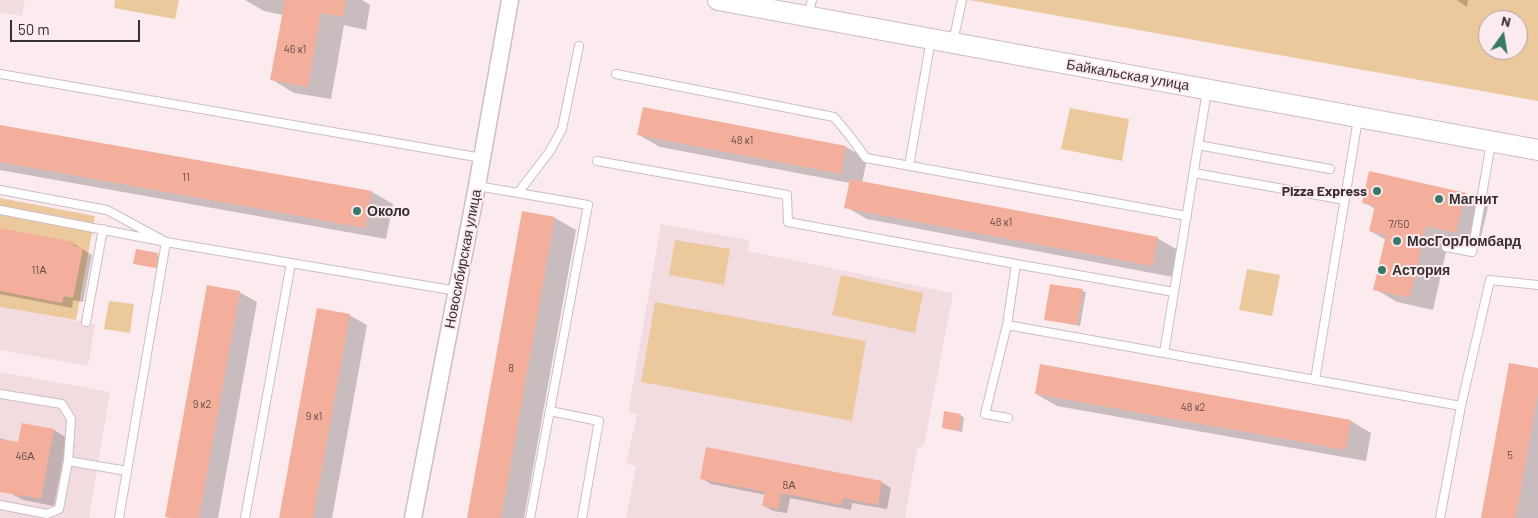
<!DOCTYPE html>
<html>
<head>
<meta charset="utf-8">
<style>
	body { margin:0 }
	#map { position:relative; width:1538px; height:518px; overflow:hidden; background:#fbebee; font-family:Barlow,sans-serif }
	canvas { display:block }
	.north { position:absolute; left:1478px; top:10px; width:50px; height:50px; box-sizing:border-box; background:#fbebee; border:1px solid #aca0a2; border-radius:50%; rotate:13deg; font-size:14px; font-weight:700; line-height:20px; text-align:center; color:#363031 }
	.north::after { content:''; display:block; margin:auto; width:18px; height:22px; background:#387867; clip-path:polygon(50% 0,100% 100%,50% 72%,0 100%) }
	.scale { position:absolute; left:10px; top:20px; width:130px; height:22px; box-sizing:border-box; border:2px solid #363031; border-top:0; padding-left:6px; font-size:15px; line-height:18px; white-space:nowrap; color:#363031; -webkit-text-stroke:4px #fbebee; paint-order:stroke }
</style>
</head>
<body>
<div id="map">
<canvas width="1538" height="518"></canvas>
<div class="north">N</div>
<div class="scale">50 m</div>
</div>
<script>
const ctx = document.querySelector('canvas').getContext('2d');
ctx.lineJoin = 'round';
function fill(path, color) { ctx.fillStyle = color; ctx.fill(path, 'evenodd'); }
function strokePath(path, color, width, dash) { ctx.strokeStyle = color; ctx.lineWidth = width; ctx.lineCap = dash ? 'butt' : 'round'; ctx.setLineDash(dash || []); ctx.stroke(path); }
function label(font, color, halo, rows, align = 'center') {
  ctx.font = font + ' Barlow,sans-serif'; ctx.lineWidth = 4; ctx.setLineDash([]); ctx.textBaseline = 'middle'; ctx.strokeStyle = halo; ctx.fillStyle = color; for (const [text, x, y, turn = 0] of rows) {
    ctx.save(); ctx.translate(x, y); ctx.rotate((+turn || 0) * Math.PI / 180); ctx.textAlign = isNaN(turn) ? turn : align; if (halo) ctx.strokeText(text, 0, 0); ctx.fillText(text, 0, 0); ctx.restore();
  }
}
fill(new Path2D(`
	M0 0H25L22 16 0 12Z
	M661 224 749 240 748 251 953 293 924 446 917 449 905 518H626L636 466 626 464 637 414 628 412Z
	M0 307 95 324 88 366 0 350Z
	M0 372 110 392 89 518H0Z`), '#f3dce0');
fill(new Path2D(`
	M115 0H179L175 19 114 8Z
	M969 0H1538V101ZM1488 20H1518V50H1488Z
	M1070 108 1129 119 1122 161 1061 149Z
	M0 198 95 216 76 320 0 307Z
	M675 240 730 249 724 285 669 275Z
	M1247 269 1280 275 1272 316 1239 310Z
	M841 275 923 293 915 333 832 315Z
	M109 301 134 304 130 333 104 329Z
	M655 302 866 341 852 421 641 382Z`), '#ecc89d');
fill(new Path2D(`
	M245 0H362L370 5 366 30 344 25 331 99 294 93 271 79 283 15 264 11Z
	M1457 0H1468L1467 7 1458 1Z
	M0 126 372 192 393 204 386 239 0 170Z
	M639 135 846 147 867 159 862 183 1157 238 1178 250 1173 277 867 219 846 207 850 183 660 147Z
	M1465 194 1488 207 1479 245 1449 239 1433 310 1397 302 1375 289 1386 240 1370 231 1375 209 1364 202Z
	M523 212 555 218 576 230 524 518H468Z
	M0 229 74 244 92 255 83 302 73 300 72 308 0 294Z
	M137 251 161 256 159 268 135 263Z
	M1051 285 1086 292 1080 326 1045 319Z
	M239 292 257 302 218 518H170L167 516Z
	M349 315 367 325 332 518H280Z
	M1538 370V518H1483Z
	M1036 394 1351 421 1371 433 1366 461 1057 406Z
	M946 412 964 417 962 432 943 428Z
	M23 424 54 430 67 438 54 506 23 500 10 493 0 474V438L19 444Z
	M701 478 881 482 891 488 887 509 852 503 851 510 790 498 787 513 773 511 764 506 766 495 711 484Z`), '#0003');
fill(new Path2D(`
	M285 0H346L343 17 321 13 308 87 270 80Z
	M643 107 846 146 841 174 637 135Z
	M0 125 372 191 365 228 0 162Z
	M1369 171 1466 193 1456 233 1426 226 1410 298 1373 290 1386 235 1369 231 1375 206 1362 203Z
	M850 179 1158 237 1153 266 844 208Z
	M522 211 555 217 501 518H467Z
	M0 228 74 242 73 246 83 248 73 298 64 296 62 303 0 291Z
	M136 249 158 253 156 268 133 264Z
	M1050 284 1083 289 1077 325 1044 320Z
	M207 285 240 291 199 518H172L165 517Z
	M317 308 350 314 313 518H279Z
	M1509 363 1538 368V392L1516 518H1481Z
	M1040 364 1351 420 1346 450 1035 394Z
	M944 411 961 414 959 431 942 428Z
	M22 423 54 429 41 499 0 492V439L18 442Z
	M706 447 882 481 878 505 843 498 841 505 781 493 778 509 762 506 765 492 700 479Z`), '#f3af9b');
const service = new Path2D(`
	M808 15 812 0
	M953 42 962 0
	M0 74 482 158
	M616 74 834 117 849 135 866 158 1187 216
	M1198 145 1330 169
	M597 161 787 195 788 222 1016 264 1007 325 985 414 1008 418
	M909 166 931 39
	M1194 173 1345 200
	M477 186 588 205 530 518
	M0 190 107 210 166 242 457 291
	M518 193 550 151 562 129 579 46
	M0 210 166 242 119 518
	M1446 247 1472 252 1491 143
	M1016 264 1174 292
	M86 322 103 229
	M1007 325 1461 406
	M1164 353 1207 91
	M1315 380 1358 119
	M0 394 62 404 71 419 68 461
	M550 411 599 421 582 518
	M0 505 47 514 59 509 68 461 127 471
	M245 518 291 263
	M1440 518 1461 406 1490 280 1538 285`);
const minor = new Path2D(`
	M413 518 477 186 510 0`);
const tertiary = new Path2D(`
	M718 0 1538 150`);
strokePath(service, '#cdbec1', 10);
strokePath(minor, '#cdbec1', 19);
strokePath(tertiary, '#cdbec1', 22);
strokePath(service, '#fff', 8);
strokePath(minor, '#fff', 16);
strokePath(tertiary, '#fff', 20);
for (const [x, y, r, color] of [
	[1377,191,5,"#387867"],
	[1439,199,5,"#387867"],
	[357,211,5,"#387867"],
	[1397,241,5,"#387867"],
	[1382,270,5,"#387867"]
]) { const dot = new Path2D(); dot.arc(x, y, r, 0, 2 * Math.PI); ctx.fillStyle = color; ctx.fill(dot); strokePath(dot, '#fbebee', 2); }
label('11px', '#65504c', null, [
	["46 к1",295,49],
	["48 к1",742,140],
	["11",186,177],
	["48 к1",1001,222],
	["7/50",1399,224],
	["11А",39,270],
	["8",511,368],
	["9 к2",202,404],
	["48 к2",1193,407],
	["9 к1",314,416],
	["5",1510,455],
	["46А",25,456],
	["8А",789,485]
]);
label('14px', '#363031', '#fbebee', [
	["Байкальская улица",1128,75,10],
	["Новосибирская улица",463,259,-79]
]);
label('bold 14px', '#363031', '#fbebee', [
	["Pizza Express",1367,191,"right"],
	["Магнит",1449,199],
	["Около",367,211],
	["МосГорЛомбард",1407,241],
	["Астория",1392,270]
], 'left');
</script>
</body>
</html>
